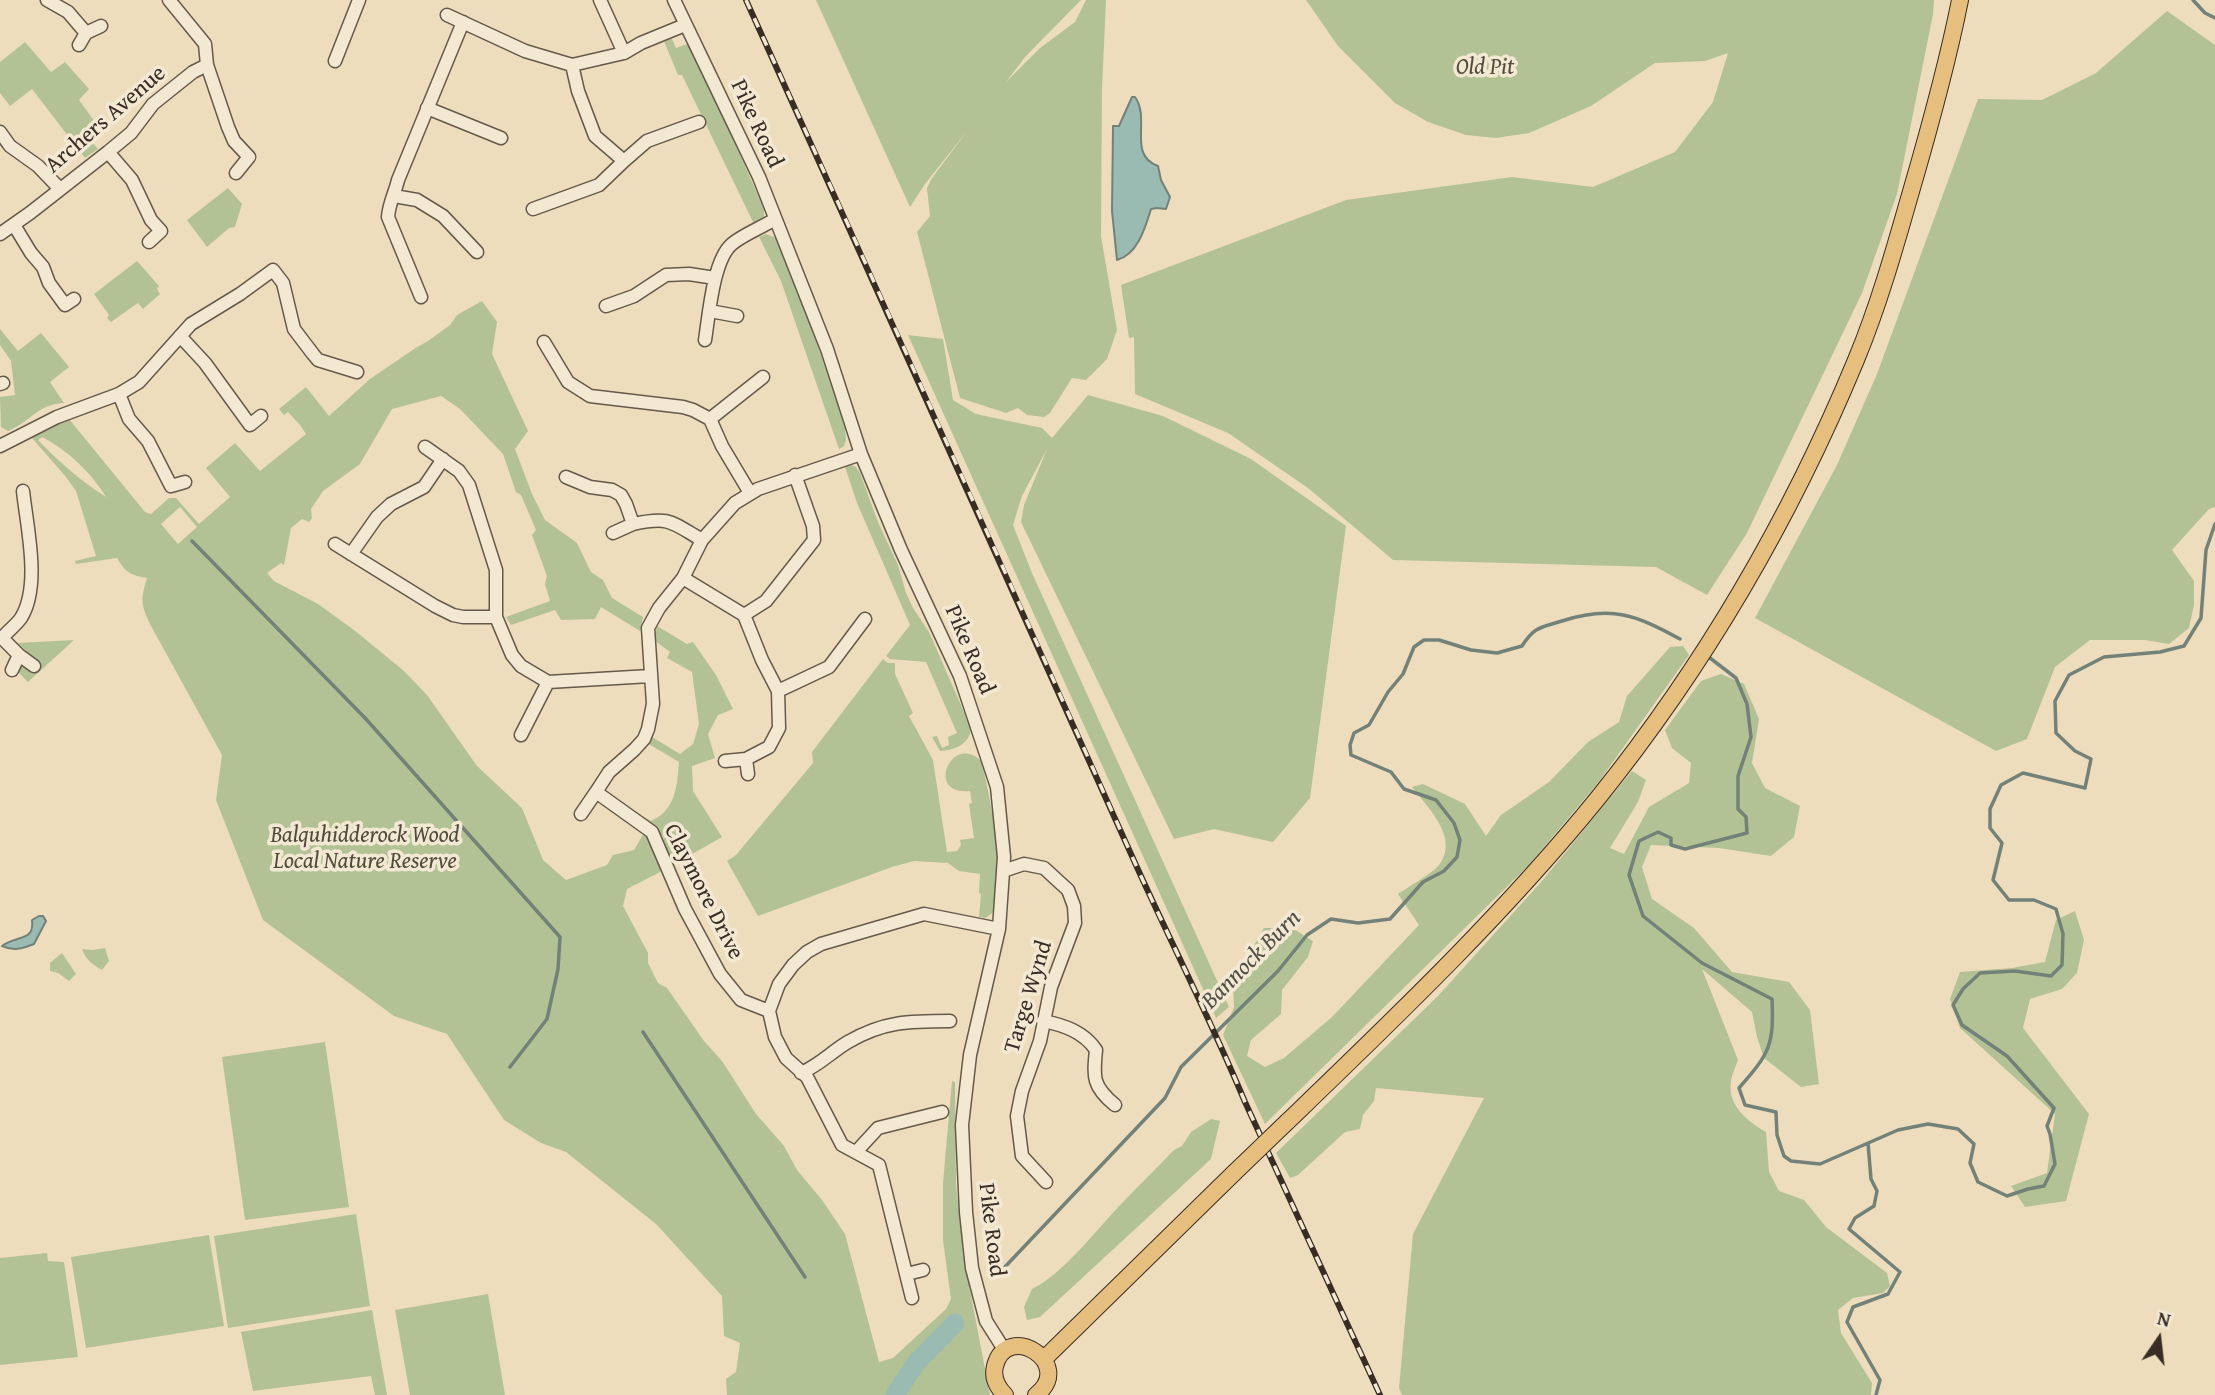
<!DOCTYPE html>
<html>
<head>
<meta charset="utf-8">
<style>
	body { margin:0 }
	#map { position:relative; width:2215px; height:1395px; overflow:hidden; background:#edddbc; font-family:"Gentium Book Plus",serif }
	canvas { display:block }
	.north { position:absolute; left:2124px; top:1304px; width:70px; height:70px; -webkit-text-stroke:5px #f3e9d3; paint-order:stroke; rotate:14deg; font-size:19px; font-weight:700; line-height:28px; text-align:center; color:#382d24 }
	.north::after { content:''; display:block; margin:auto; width:24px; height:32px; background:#382d24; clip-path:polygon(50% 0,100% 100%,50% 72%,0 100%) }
</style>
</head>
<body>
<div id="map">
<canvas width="2215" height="1395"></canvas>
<div class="north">N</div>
</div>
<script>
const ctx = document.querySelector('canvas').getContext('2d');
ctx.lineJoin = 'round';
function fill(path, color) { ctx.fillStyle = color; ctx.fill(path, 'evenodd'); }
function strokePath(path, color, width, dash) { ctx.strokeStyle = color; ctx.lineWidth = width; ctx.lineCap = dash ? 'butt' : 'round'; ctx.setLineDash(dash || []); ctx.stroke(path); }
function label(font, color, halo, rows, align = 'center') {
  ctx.font = font + ' "Gentium Book Plus",serif'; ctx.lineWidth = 7; ctx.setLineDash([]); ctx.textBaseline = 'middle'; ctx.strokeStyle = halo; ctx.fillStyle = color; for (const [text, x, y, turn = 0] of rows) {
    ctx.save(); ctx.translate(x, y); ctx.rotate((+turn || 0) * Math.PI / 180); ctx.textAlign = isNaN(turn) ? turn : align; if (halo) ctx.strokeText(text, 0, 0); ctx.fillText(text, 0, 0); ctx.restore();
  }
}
fill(new Path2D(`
	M816 0H1081L1025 57 1006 82 1040 48 1075 22 1086 0H1106L1102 89 1101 236 1117 330 1107 359 1086 380 1072 378 1050 413 1044 417 1027 415 1018 408 1006 413 960 398 917 232 930 216 927 188 932 178 968 130 925 184 910 207Z
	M1306 0H1934L1933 14 1897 194 1862 293 1747 533 1707 595 1656 567 1393 560 1308 488 1228 433 1135 394 1134 337 1129 338 1121 285 1346 200 1512 177 1593 187 1675 152 1713 102 1728 53 1705 61 1655 63 1591 106 1529 133 1496 138 1466 135 1428 122 1395 103 1338 46Z
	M2167 11 2215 45V507L2209 509 2172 550 2194 581V605L2189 628 2169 644 2145 640H2090L2055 667 2027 739 1996 751 1755 618 1837 465 1877 374 1978 99 2042 100 2096 73Z
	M672 39 676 48 690 43 696 56 764 209V217L758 223 754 224 682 75H678L664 41Z
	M25 42 51 72 65 62 89 89 79 100 95 122 84 133 98 149 85 158 32 89 10 106 0 93V62Z
	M228 188 242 204 235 227 229 228 207 247 187 220Z
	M766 234 777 238 802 298 845 427 846 440 844 446 839 449 781 281 759 237Z
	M137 261 159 286 157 289 160 294 143 309 138 303 111 322 107 318 109 315 94 294Z
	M482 301 497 322 492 354 528 431 515 449 532 494 545 520 577 543 591 572 603 580 612 598 643 617 640 631 601 607 595 619 561 620 555 610 511 625 506 617 550 601 545 584 547 576 532 535 536 530 521 495 516 492 503 454 460 409 441 396 392 409 360 464 323 491 311 509 312 518 309 522 302 519 291 528 284 565 281 563 267 573 274 581 318 604 354 630 404 671 427 695 477 766 522 808 543 860 566 880 607 865 613 855 634 850 644 833V830L661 862 660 872 627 889 623 906 648 953V963L658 983 667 988 704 1041 722 1061 756 1114 784 1146 797 1170 822 1200 845 1234 879 1362 893 1358 946 1309 951 1299 943 1240V1183L952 1081 955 1082 956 1185 964 1259 990 1395H727L726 1379 736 1372 740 1343 724 1336 722 1296 656 1224 566 1152 541 1143 504 1120 447 1034 394 1016 263 920 216 800 222 755 151 626C141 605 140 600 147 578 131 576 124 571 117 558L76 564 75 561 96 556 76 491 66 477 32 438 69 419 145 512 151 514 169 498H176L199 524 230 497 206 468 235 443 260 471 306 434 300 425 288 412 284 415 279 409 306 387 329 416 370 379 414 349 428 341 450 325 457 315ZM42 437C67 450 91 472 106 497 82 482 58 461 38 440ZM180 507 197 527 178 544 161 524Z
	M0 329 18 351 41 333 69 367 50 382 64 403C36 405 32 421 8 431L1 427 0 397 15 395 11 361 0 345Z
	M908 335 943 339 953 400 976 414 1042 428 1052 438 1088 395 1163 416 1251 459 1346 526 1310 798 1273 842 1214 829 1174 839 1021 522 1024 505 1047 449 1022 496 1013 525 1032 573 1229 1007 1216 1018Z
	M847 463 856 467 860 473 878 522 898 565 906 593 913 608 929 632 971 728C970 744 955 750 940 751L932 737 937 736 942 748 949 745 948 737 957 733 926 662 890 659 886 656 910 625 857 503 844 464Z
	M657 626 687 644 693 642 716 675 733 709 718 715 708 734 715 758 692 766 693 791 722 837 680 861 676 853 667 855 663 836 627 807 651 821C676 810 677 786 679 762L647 743 652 737 680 754 693 744 699 724 692 672 667 658 670 652 654 640Z
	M74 640 28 682 17 671 23 665 27 652 18 643Z
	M1683 646 1689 655 1598 783 1528 866 1265 1124 1223 1035 1234 1007 1233 982 1264 928H1292L1313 941 1308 957 1282 990 1281 1014 1251 1040 1247 1056 1265 1067 1284 1058 1332 1017 1419 925 1398 894C1408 887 1433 873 1439 865 1460 838 1428 808 1412 787L1423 784 1465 804 1486 836 1501 815 1549 782 1588 742 1619 722 1627 696 1670 647Z
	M883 659 888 663H895V674L913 713 909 716 933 760 947 852 957 851 961 845 960 840 974 838 969 804 972 803 970 791C924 796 952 731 982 762 991 806 1001 847 996 892 996 899 996 908 992 913 990 915 985 918 983 919V917H979L981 894 979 893 980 874 959 871 948 863 914 861 892 867 758 916 727 861 736 855 813 763 812 752Z
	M1721 674 1744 684 1759 719 1752 763 1765 788 1800 806 1794 837 1771 856 1719 848 1651 845 1642 867 1652 899 1694 928 1732 972 1789 982 1810 1010 1819 1084 1801 1087 1764 1058 1757 1037 1752 1012 1702 969 1738 1060C1736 1066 1732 1074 1731 1081 1727 1105 1747 1121 1766 1132L1769 1172 1779 1191 1804 1200 1826 1227 1887 1273 1890 1286 1883 1293 1853 1298 1838 1310 1841 1333 1872 1383 1871 1395H1402L1399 1388 1413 1234 1484 1098 1376 1088 1374 1101 1363 1115 1360 1129 1345 1132 1298 1175 1290 1178 1276 1153 1438 996 1542 881 1632 771 1646 780 1638 802 1610 848 1624 854 1649 807 1689 783 1691 763 1672 748 1665 730 1701 681Z
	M2075 911 2084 940 2077 973 2062 989 2030 999 2023 1028 2089 1114 2066 1201 2025 1207 2011 1186 2047 1173 2055 1114 1960 1028 1950 999 1960 972 2012 968 2045 962 2056 920Z
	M105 948 109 961 102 970C93 965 85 959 82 949L93 950Z
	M62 953 76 974 69 981 58 973 50 971V963Z
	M325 1042 349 1207 245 1220 222 1057Z
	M1211 1119 1220 1121 1211 1159 1040 1317 1027 1320 1024 1307 1032 1289C1066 1272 1098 1227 1125 1200 1141 1183 1158 1167 1174 1150L1182 1146 1191 1132Z
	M356 1214 370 1306 228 1328 214 1236Z
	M209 1235 224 1326 86 1348 71 1257Z
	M47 1253 48 1261 64 1262 78 1357 0 1365V1258Z
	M488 1294 505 1395H410L395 1310Z
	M372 1310 387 1395H375L371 1376 253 1391 241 1332Z`), '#b3c295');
const water = new Path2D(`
	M1132 97H1135C1151 119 1127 155 1158 166L1161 180 1170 197 1166 209 1157 208 1151 209C1145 228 1138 254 1117 260L1112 211 1113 126H1119Z
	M39 916H43L46 921 34 944C22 949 13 951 2 946 16 935 35 942 32 920Z`);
fill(water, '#99bbb2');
strokePath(water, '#728279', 2);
strokePath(new Path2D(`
	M2193 0 2205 13 2215 18
	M192 541 366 719 560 937 558 969 547 1019 510 1067
	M1710 658 1736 678 1747 704 1751 737 1738 776V809L1746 817 1747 833 1685 849 1671 845V838L1658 832 1639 841 1629 875 1643 916 1702 963 1772 999C1774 1045 1770 1053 1739 1088L1745 1105 1776 1112 1777 1135 1784 1156 1791 1161 1820 1164 1898 1130 1928 1124 1958 1129 1974 1144 1970 1163 1978 1182 2007 1196 2028 1189 2044 1186 2055 1164 2050 1134 2047 1126 2054 1108 2007 1056 1962 1025 1953 1005 1963 989 1980 973 2015 971 2051 976 2062 965 2063 934 2056 909 2034 900H2009L1993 880 2002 843 1990 828V809L2001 785 2023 773 2085 788 2091 759 2075 751 2056 733 2055 701 2069 675 2104 657 2160 652 2184 646 2201 618 2206 550 2215 524
	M643 1032 805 1277
	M1868 1143 1871 1179 1877 1191 1874 1206 1855 1218 1849 1229 1900 1272 1888 1294 1853 1307 1847 1322 1880 1380 1876 1395
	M1002 1270 1165 1098 1181 1067 1278 971 1307 935 1331 919 1358 923 1390 919 1423 882 1444 871 1457 857 1460 840 1454 823 1436 800 1404 789 1391 772 1351 755 1350 745 1354 733 1369 725 1388 692 1403 674 1414 647 1424 640H1439L1471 650 1497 653 1522 646C1535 626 1540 628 1562 621 1612 605 1636 615 1680 639`), '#728279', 3.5);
strokePath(new Path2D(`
	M895 1395 916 1363 955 1323`), '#99bbb2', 19);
const minor = new Path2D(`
	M47 0 68 12 86 33
	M169 0 205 44 207 65 228 127 234 141 249 157 236 173
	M600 0 624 53
	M674 0 759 177 827 349 861 454 901 550 960 676 997 787 1004 857 999 929 970 1055 962 1125 966 1212 972 1268 986 1321 1005 1351
	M447 15 525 51 572 65 624 53 641 43 685 25
	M79 45 86 33 101 26
	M335 61 359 0
	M572 65 578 91 595 136 624 161 647 141 699 122
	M427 108 501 138
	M0 132 10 146 38 166 60 189
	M108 152 132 180 151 220 161 231 149 242
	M394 196 417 200 443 216 477 252
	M533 209 599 185 624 161
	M14 225 31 253 43 267 49 283 65 305 74 299
	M0 234 30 213 108 152 131 133 153 104 193 72 207 65
	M421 297 388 217C389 203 395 193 398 180L463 22
	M606 306 634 296 666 275 689 274 715 278
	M710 311 737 316
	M180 336 205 363 250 425 261 416
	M705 340C709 315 713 260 732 244 744 234 761 228 775 219
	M544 342 568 382 590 396 683 407 693 410 710 419 722 446 750 493
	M0 384 3 383
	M119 394 129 419 148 441 171 486 185 482
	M710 419 763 377
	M0 446 57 417 119 394 139 382 191 324 240 294 273 270 283 283 294 329 313 354 318 360 357 372
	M425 447 459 471 469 485 496 570V617L512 655 521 666 548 682 650 676
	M566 477 590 487 612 490 621 495 626 504 633 524C670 516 671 522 702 540
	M613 533 633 524
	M335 544 435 606 453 615 463 617H496
	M351 554 377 517 391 504 424 487 443 459
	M683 578 744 615 762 660 778 691 779 728 769 747 746 759 725 761
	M744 615 766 601 814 540 813 526 795 475
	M0 637 2 638C8 631 16 625 21 618 41 586 27 528 23 491
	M2 638 19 655 12 670
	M19 655 34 666
	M778 691 829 667 865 619
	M521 735 548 682
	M746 759 748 774
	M581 814 596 792
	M1003 871 1024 864 1044 868 1068 890 1074 906 1075 923 1051 987 1040 1041 1022 1091 1017 1116 1022 1156 1046 1182
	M769 1011 741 1000 720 974 685 909 652 832 596 792 609 772 634 750 644 739 648 729 653 704 648 628 659 608 683 578 702 540 735 503 758 489 861 454
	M1043 1021C1064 1025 1084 1032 1096 1050 1093 1078 1093 1087 1115 1105
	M801 1073C821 1064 831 1052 848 1042 884 1021 910 1021 950 1021
	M856 1152 878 1128 942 1112
	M907 1274 923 1270
	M912 1298 879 1165 842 1145 807 1077 786 1058 775 1037 769 1011 779 984 793 965 807 952 821 944 924 914 999 929`);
const major = new Path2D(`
	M1287 1122C1395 1018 1503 915 1598 798 1704 666 1791 517 1856 360 1878 307 1894 251 1910 195 1929 130 1947 66 1960 0
	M1044 1359 1235 1172
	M1005 1395C997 1387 992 1378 995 1366 1007 1320 1076 1364 1036 1395`);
strokePath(minor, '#65594a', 15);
strokePath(major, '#382d24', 18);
strokePath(minor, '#f3e9d3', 12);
strokePath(major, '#e6be7e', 16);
const rail = new Path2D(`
	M746 0C875 284 1004 568 1131 854 1168 937 1210 1018 1245 1102L1380 1395`);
strokePath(rail, '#382d24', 6);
strokePath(rail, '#f3e9d3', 3.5, [10]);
const majorBridge = new Path2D(`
	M1235 1172 1287 1122`);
strokePath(majorBridge, '#382d24', 18, []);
strokePath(majorBridge, '#e6be7e', 16);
label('italic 23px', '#514b3b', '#f3e9d3', [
	["Old Pit",1485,68],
	["Balquhidderock Wood",365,836],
	["Local Nature Reserve",365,862]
]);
label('23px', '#382d24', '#f3e9d3', [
	["Archers Avenue",106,120,-41],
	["Pike Road",756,124,65],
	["Pike Road",969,650,67],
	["Claymore Drive",703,892,63],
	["Targe Wynd",1029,997,-73],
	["Pike Road",991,1230,83]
]);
label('italic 24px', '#505048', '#f3e9d3', [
	["Bannock Burn",1252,960,-45]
]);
</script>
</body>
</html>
